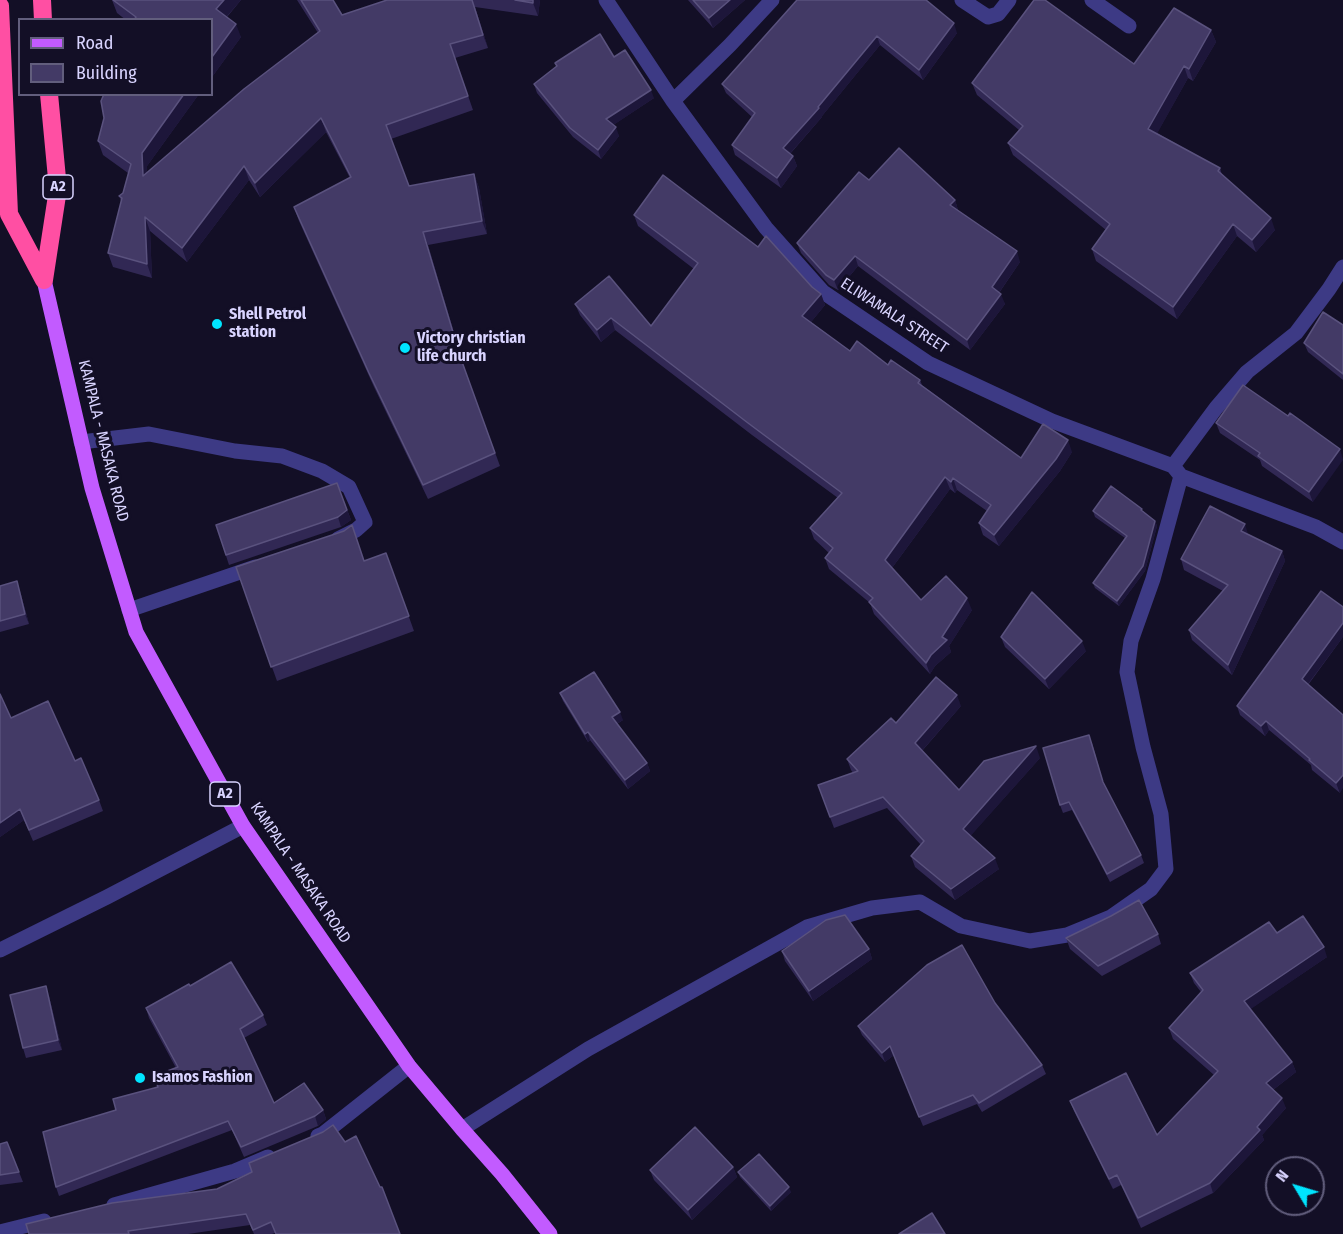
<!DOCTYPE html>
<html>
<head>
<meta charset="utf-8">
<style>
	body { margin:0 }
	#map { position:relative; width:1343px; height:1234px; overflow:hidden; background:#130f26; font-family:"Fira Sans Condensed",sans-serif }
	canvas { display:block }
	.legend { position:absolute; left:18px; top:18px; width:195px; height:78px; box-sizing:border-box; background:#130f26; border:2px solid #625e7d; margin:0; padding:8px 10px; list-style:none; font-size:18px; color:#d9d4ff }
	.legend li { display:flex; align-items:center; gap:12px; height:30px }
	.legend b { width:30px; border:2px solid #625e7d }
	.north { position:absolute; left:1265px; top:1156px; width:60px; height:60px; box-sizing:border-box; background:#130f26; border:2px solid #625e7d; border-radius:50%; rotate:308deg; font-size:16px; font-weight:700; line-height:24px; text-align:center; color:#d9d4ff }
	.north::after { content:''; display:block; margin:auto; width:21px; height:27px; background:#00e5ff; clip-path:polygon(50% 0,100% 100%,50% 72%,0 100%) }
</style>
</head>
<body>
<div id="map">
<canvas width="1343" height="1234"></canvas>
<ul class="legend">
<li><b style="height:8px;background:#c25bff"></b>Road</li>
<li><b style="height:16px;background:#433a66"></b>Building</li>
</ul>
<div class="north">N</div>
</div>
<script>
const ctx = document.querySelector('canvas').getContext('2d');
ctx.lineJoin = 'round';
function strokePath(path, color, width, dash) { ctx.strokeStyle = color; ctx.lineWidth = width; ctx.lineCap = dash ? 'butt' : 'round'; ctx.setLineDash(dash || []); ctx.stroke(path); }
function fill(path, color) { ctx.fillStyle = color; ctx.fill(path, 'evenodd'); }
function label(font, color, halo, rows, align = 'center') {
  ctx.font = font + ' "Fira Sans Condensed",sans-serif'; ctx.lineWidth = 6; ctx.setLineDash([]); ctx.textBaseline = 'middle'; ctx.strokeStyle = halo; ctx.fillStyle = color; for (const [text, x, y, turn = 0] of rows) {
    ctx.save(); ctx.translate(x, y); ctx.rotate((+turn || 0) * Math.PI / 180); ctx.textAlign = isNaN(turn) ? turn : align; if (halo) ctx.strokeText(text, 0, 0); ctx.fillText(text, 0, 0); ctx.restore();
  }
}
strokePath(new Path2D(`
	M81 442 149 434 235 451 282 456 322 471 349 487 365 522 356 530 338 539
	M129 610 255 567`), '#3d3a85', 15);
strokePath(new Path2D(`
	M606 0 673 101 766 228 823 292 928 363 1052 421 1173 466 1181 476 1316 527 1343 542
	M962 0 988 17 998 14 1009 0
	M1092 0 1129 26
	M673 101 730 45 772 0
	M1173 466 1216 408 1247 372 1296 333 1329 289 1343 267
	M0 950 107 897 243 826
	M462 1129 588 1049 807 927 872 908 920 902 961 926 1030 941 1067 935 1111 917 1151 889 1166 869 1161 814 1143 747 1127 672 1131 641 1153 579 1181 476
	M318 1136 323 1134 409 1066
	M114 1205 235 1171 268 1157
	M0 1232 44 1221`), '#3d3a85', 15);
strokePath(new Path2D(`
	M44 280 92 488 136 632 243 826 409 1066 462 1129 502 1174 550 1234`), '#c25bff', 15);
strokePath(new Path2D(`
	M42 0 43 20
	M0 6 9 214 44 280
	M44 280 58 189 49 94`), '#ff4fa3', 18);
fill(new Path2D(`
	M112 0H241L227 17 241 37 212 77V20H126L117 13Z
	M297 0H333L342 15 387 0H540L538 16 475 7 488 48 455 58 473 110 391 139 409 186 474 174 479 188 487 234 428 245 466 373 500 466 428 499 374 387 299 221 294 207 350 178 326 132 260 197 249 180 187 262 150 231 152 278 113 267 108 253 121 201 119 196 123 193 128 173 103 155 98 141 104 118V94H199L147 166V173L318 33Z
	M688 0H745L713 28Z
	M797 0 957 33 923 80 880 45 822 116V117L790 154 793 156 797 166 781 188 735 155 732 145 752 117 726 93 722 84Z
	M1211 30 1216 42 1193 81 1188 78 1157 133 1220 168 1222 175 1275 230 1256 252 1237 236 1177 319 1096 261 1092 249 1106 230 1013 155 1008 143 1019 130 977 95 972 83 1134 64Z
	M555 63 654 98 613 125 619 136 601 159 573 137 537 93 534 84 557 66Z
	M869 180 955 200 958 210V211L1020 262 999 293 1005 304 970 350 858 266 838 290 829 285 801 253 797 243Z
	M634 215 812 287 821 294 825 305 811 322 850 351 888 365 920 380 922 385 1021 458 1072 452 1060 471 999 546 983 535 979 523 987 511 957 490 955 493 950 489 892 568 921 600 972 610 949 646 951 652 935 666 930 674 874 614 870 603 829 569 825 558 829 553 814 539 810 528 838 498 752 435 615 330 601 342 580 315 575 304 651 326 694 269 638 226Z
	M1343 325V380L1308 352 1304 343Z
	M1288 416 1313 502 1262 466 1260 460 1220 433 1216 423Z
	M337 483 351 520 341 527 229 565 216 525Z
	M1093 511H1143L1155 521 1157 526 1145 571 1119 606 1095 588 1093 583 1125 538 1095 517Z
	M1248 534V535L1282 551 1285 561 1232 675 1192 640 1189 630 1223 591 1184 570 1181 559Z
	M386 553 414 631 277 681 236 567 364 561Z
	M0 586 20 591 29 624 0 632Z
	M1001 637 1086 651 1049 689 1005 647Z
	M1343 637 1308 685 1340 793 1312 770 1311 765 1269 730 1265 736 1240 715 1237 706Z
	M560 693 623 720 617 724 647 763 650 771 628 789 590 740 588 742 563 701Z
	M961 706 922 751 959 790 1040 758 970 836 999 869 955 900 915 867 911 856 921 845 887 808 834 828 818 785 853 773 851 770 847 759 896 723Z
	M11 718 75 761 99 800 103 811 33 841 24 820 0 837Z
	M1092 743 1104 785 1141 855 1144 863 1110 882 1072 810 1063 813 1060 805Z
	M1277 933 1327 957 1250 1009 1292 1062 1296 1072 1273 1090 1286 1108 1262 1135 1264 1140 1213 1193 1141 1228 1121 1185 1113 1189 1074 1111 1070 1101 1157 1135 1214 1075 1173 1039 1169 1028 1201 992 1194 983 1190 973Z
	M1158 934 1161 944 1102 976 1070 949 1066 938Z
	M869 949 872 959 813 1001 785 961 782 951Z
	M190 986 263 1015 267 1025 244 1038 274 1103 323 1110 326 1119 318 1126 244 1157 232 1130 59 1196 56 1187 116 1110 158 1087 176 1068 149 1018 146 1008Z
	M49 996 62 1050 26 1058 23 1048Z
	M995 1003 1042 1065 1046 1074 982 1112 977 1104 923 1126 894 1055 885 1062 862 1035 858 1026Z
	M7 1142 23 1182 0 1185V1144Z
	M249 1163 400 1234H276L275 1233 272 1234H254L250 1225 188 1234H29L217 1189 252 1172Z
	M733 1167 737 1177 692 1220 654 1180 650 1170Z
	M738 1172 791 1192 771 1211 740 1177Z`), '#312854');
fill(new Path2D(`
	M224 0H241L221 23 216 9Z
	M473 0 475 7 488 48 483 35Z
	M533 0H540L538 16 533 3Z
	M730 0H745L713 28 709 18Z
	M954 23 957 33 923 80 919 70Z
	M236 24 241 37 212 77V57Z
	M1211 30 1216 42 1193 81 1189 69Z
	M877 36 880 45 822 116V117L786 158 783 148Z
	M1184 66 1188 78 1153 141 1148 129Z
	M651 90 654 98 609 128 606 119Z
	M184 94H199L147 166 148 190 143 176 142 153Z
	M321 118 326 132 260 197 255 183Z
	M616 127 619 136 601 159 598 150Z
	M793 156 797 166 781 188 777 178Z
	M244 166 249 180 187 262 182 248Z
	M474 174 479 188 487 234 482 221Z
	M955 200 958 210 953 215 950 205Z
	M145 217 150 231 152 278 147 264Z
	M1271 218 1275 230 1256 252 1252 240Z
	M1233 224 1237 236 1177 319 1173 307Z
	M423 232 428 245 466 373 461 359Z
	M1017 251 1020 262 996 297 992 287Z
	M855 256 858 266 838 290 834 280Z
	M821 294 825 305 807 327 802 316Z
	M1001 294 1005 304 970 350 967 340Z
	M611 318 615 330 601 342 597 330Z
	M1068 440 1072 452 1060 471 999 546 994 535Z
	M1340 449 1343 460 1313 502 1309 492Z
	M945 477 950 489 889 572 885 560Z
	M953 478 957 490 955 493 951 482Z
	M347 510 351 520 341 527 338 517Z
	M1155 521 1157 526 1145 571 1119 606 1117 601Z
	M1245 524 1248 534 1244 541 1241 531Z
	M1282 551 1285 561 1232 675 1228 665Z
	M17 581 20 591 29 624 25 614Z
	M967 598 972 610 949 646 951 652 935 666 930 674 926 663Z
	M1343 623V637L1305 688 1302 679Z
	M1082 641 1086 651 1049 689 1045 679Z
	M957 695 961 706 919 754 915 743Z
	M620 712 623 720 615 725 612 717Z
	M1266 721 1269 730 1265 736 1261 726Z
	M588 732 590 740 588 742 585 734Z
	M1036 746 1040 758 967 840 963 829Z
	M647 763 650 771 628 789 625 780Z
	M1343 775V788L1340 793 1336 783Z
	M20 809 24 820 0 837V823Z
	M995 858 999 869 955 900 951 889Z
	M1324 947 1327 957 1248 1011 1244 1001Z
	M869 949 872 959 813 1001 809 991Z
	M46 986 49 996 62 1050 58 1040Z
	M890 1046 894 1055 885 1062 882 1053Z
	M1292 1062 1296 1072 1269 1093 1266 1083Z
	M1282 1098 1286 1108 1262 1135 1264 1140 1213 1193 1210 1183Z
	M323 1110 326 1119 318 1126 315 1116Z
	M733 1167 737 1177 692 1220 688 1210Z
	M789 1187 791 1192 771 1211 770 1206Z`), '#1d163a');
const building = new Path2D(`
	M113 0H224L216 9 236 24 212 57V20H134L136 17Z
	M301 0H333L342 15 387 0H472L483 35 450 44 468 96 386 125 409 186 474 174 482 221 423 232 461 359 495 453 423 485 369 373 294 207 351 177 321 118 255 183 244 166 182 248 145 217 147 264 108 253 122 198 119 196 123 193 131 164 98 141 104 118 101 101 104 94H184L142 153 143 176 244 89 320 31Z
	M515 0H533V3Z
	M693 0H730L709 18Z
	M797 0H926L954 23 919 70 877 36 818 107 819 108 783 148 793 156 777 178 732 145 755 113 722 84Z
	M1034 0H1045L1134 64 1174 8 1211 30 1189 69 1184 66 1148 129 1220 168 1218 171 1271 218 1252 240 1233 224 1173 307 1092 249 1110 224 1008 143 1023 126 972 83Z
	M600 34 614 57 625 50 651 90 606 119 616 127 598 150 570 128 534 84 557 66 555 63Z
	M899 148 955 200 950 205 1017 251 992 287 1001 294 967 340 855 256 834 280 826 275 797 243 859 172 869 180Z
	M663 175 758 247 766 236 812 287 821 294 802 316 850 351 857 341 888 365 891 360 920 380 918 383 1021 458 1043 424 1068 440 1056 459 994 535 979 523 991 505 953 478 951 482 945 477 885 560 921 600 946 576 967 598 942 637 947 640 931 655 926 663 869 602 873 598 825 558 833 548 810 528 842 493 748 423 611 318 597 330 575 304 609 276 651 326 698 263 634 215Z
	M1323 312 1343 325V374L1304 343Z
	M1243 385 1288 416 1290 413 1340 449 1309 492 1258 456 1260 453 1216 423Z
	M337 483 347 510 338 517 226 555 216 525Z
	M1111 486 1142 509 1141 510 1155 521 1143 566 1117 601 1093 583 1127 536 1093 511Z
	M1210 506 1245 524 1241 531 1282 551 1228 665 1189 630 1228 585 1181 559Z
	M352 525 364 561 386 553 409 616 271 667 236 567 344 531Z
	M17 581 25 614 0 621V586Z
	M1321 591 1343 607V623L1302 679 1343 715V775L1336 783 1309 760 1310 759 1266 721 1261 726 1237 706Z
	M1032 592 1082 641 1045 679 1001 637Z
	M594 672 620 712 612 717 647 763 625 780 588 732 585 734 560 693Z
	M936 677 957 695 915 743 959 790 984 761 1036 746 963 829 995 858 951 889 911 856 924 841 883 797 830 817 818 785 858 771 847 759 891 718 896 723Z
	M0 694 11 718 48 701 75 761 81 758 99 800 29 830 20 809 0 823Z
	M1089 735 1103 782 1141 855 1107 874 1069 802 1060 805 1043 748Z
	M1139 900 1158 934 1098 966 1066 938 1111 916Z
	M845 915 869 949 809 991 782 951 826 920Z
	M1303 916 1324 947 1244 1001 1292 1062 1266 1083 1282 1098 1257 1127 1260 1130 1210 1183 1138 1218 1117 1175 1109 1179 1070 1101 1126 1073 1157 1135 1218 1071 1169 1028 1203 990 1190 973 1269 922 1277 933Z
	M962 945 995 1003 1042 1065 979 1103 973 1095 919 1117 890 1046 882 1053 858 1026 927 965Z
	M231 962 263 1015 240 1029 274 1103 304 1083 323 1110 315 1116 241 1147 228 1121 56 1187 43 1132 116 1110 113 1099 158 1087 154 1076 178 1067 146 1008 189 984 190 986Z
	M46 986 58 1040 23 1048 10 995Z
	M333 1125 345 1142 356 1136 380 1187H382L400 1234H276L271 1222 253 1230 246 1214 128 1231 129 1234H29L26 1224 112 1203 217 1189 252 1172 249 1163 323 1132Z
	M695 1127 733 1167 688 1210 650 1170Z
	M7 1142 19 1172 0 1175V1144Z
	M759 1154 789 1187 770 1206 738 1172Z
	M932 1213 945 1234H899Z`);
fill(building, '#433a66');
strokePath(building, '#5a527e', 1.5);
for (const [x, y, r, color] of [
	[217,324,6,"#00e5ff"],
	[405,348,6,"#00e5ff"],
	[140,1078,6,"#00e5ff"]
]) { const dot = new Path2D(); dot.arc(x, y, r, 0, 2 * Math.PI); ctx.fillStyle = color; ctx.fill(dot); strokePath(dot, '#130f26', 2); }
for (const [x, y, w] of [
	[58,187,30],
	[225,794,30]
]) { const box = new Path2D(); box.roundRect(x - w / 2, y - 12, w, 24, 4.5); ctx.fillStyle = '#130f26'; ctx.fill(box); strokePath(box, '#d9d4ff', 1.5); }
label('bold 15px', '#d9d4ff', null, [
	["A2",58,187],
	["A2",225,794]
]);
label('bold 16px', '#d9d4ff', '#130f26', [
	["Shell Petrol",229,315],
	["station",229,333],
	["Victory christian",417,339],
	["life church",417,357],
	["Isamos Fashion",152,1078]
], 'left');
label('16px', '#d9d4ff', '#130f26', [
	["ELIWAMALA STREET",894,316,33],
	["KAMPALA - MASAKA ROAD",103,441,76],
	["KAMPALA - MASAKA ROAD",300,873,56]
]);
</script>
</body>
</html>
